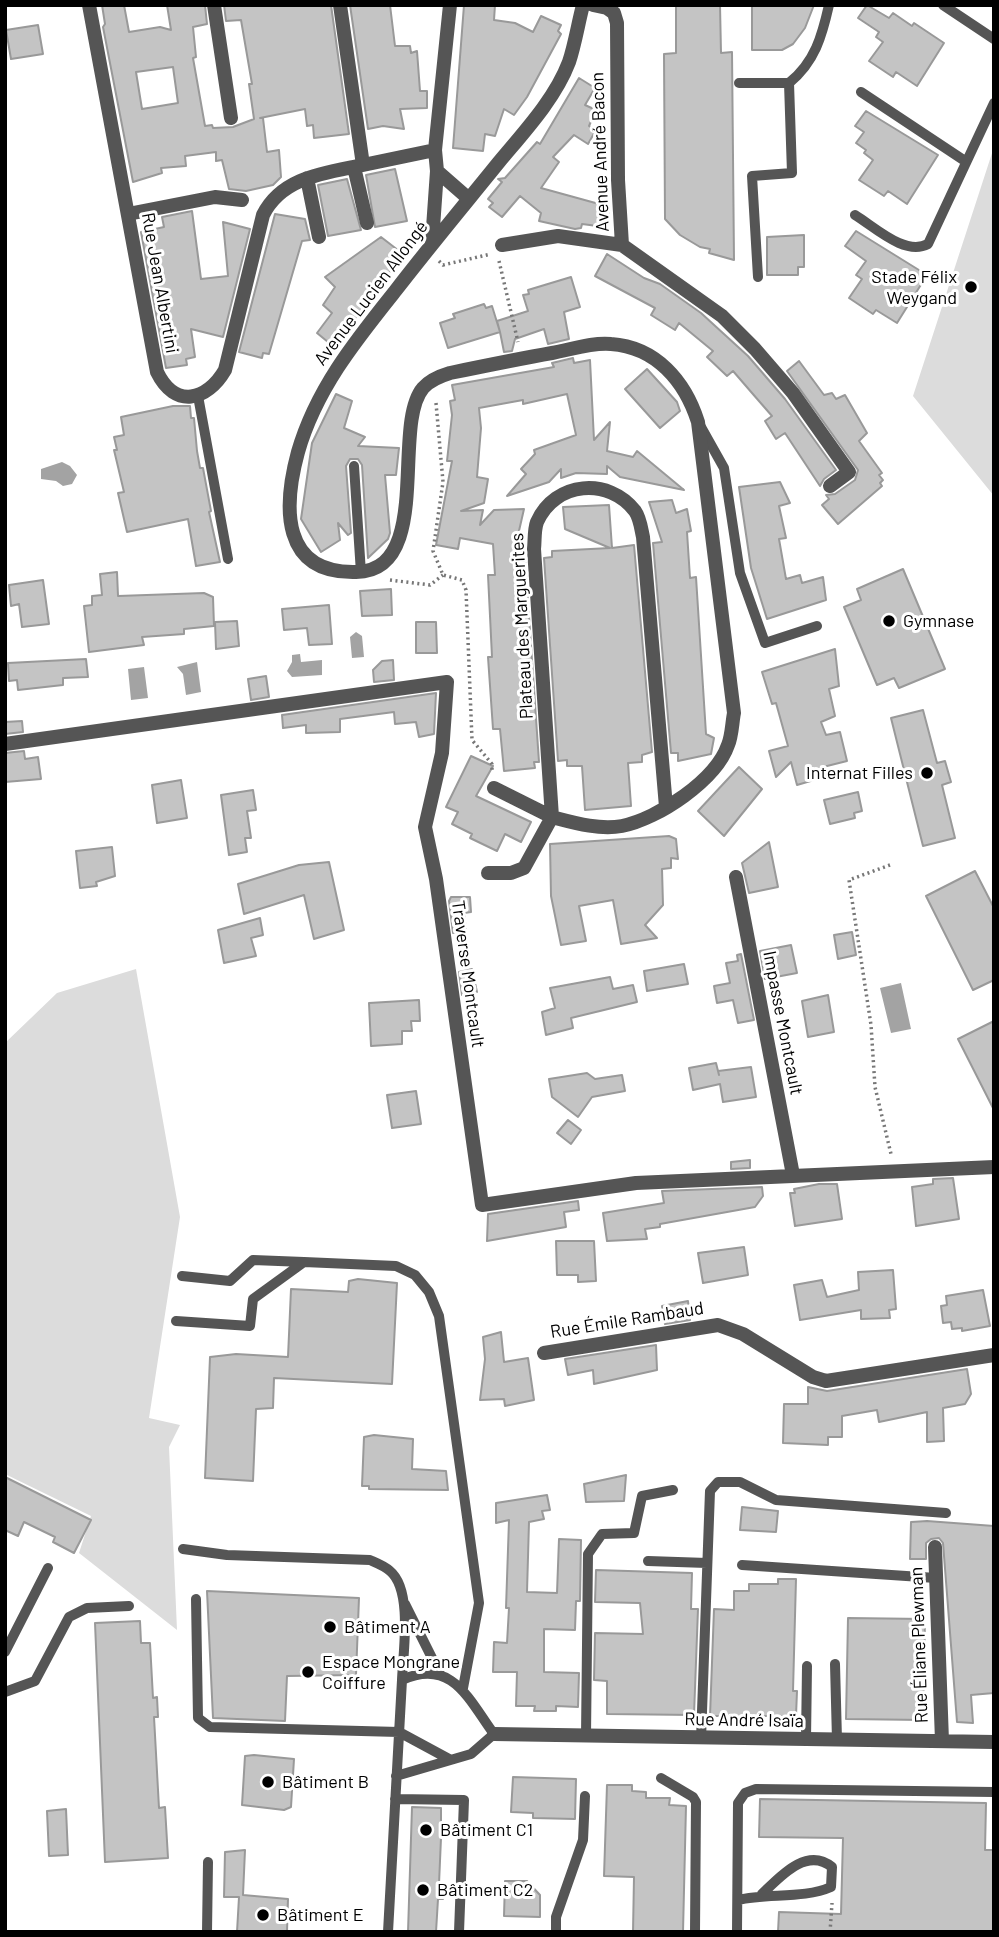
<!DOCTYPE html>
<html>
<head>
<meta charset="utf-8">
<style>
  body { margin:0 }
  #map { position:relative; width:999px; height:1937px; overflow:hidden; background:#fff; font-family:Barlow,sans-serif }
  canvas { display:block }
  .frame { position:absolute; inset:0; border:7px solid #000; pointer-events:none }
</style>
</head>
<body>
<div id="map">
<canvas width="999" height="1937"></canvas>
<div class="frame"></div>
</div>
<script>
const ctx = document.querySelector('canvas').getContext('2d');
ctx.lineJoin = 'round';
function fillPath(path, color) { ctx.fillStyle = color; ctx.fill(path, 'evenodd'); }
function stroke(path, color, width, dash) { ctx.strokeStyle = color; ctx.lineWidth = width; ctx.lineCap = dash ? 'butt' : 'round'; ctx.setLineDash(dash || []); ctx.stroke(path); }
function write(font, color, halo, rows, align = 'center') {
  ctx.font = font + ' Barlow,sans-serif'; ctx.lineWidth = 6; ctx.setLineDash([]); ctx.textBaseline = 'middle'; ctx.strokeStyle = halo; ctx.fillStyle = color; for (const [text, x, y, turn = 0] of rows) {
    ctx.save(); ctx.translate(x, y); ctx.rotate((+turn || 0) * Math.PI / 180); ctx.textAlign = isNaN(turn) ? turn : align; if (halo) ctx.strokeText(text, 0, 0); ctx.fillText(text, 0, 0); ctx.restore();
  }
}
const green = new Path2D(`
  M994 147V496L913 396Z
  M136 969 180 1217 149 1418 180 1425 169 1447 177 1630 79 1553 91 1516 5 1474V1043L57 993Z`);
const water = new Path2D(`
  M62 462 70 466 77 475 72 484 63 486 56 481 41 479V469Z
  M356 632 362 636 364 657 352 658 350 637Z
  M300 654 301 662 322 660V675L292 677 287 671 292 662V655Z
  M197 662 201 692 186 695 183 674 177 667Z
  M144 667 148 698 131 700 128 669Z
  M901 983 911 1029 891 1033 880 988Z`);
const building = new Path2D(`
  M102 5H124L129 32 160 27 171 30 167 5H205L207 24 193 27 196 57 193 58 205 126 212 125 213 128 233 127 254 119 249 84H252L241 20 226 21 224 5H331L349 134 314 138 313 125 307 126 305 109 260 118H263L267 152 279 150 281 177 273 185 246 191 229 189 222 160 216 161V152L185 156 186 166 161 168 162 173 133 182 103 27 105 24ZM173 67 178 103 142 109 136 72Z
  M350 5H390L395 46H410L411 53 417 51 420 91H427V108L400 109 404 129 383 126 368 129Z
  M464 5H495L494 20 515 23 533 32 541 16 561 25 558 31 561 34 527 97 514 115 504 109 495 136 485 134 483 151 453 148Z
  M676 5H720L721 53 732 52 734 260 709 253 710 249 700 247 680 235 665 219 664 54 676 53Z
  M752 5H814L805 28 793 44 782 50H752Z
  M867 5 889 18 893 13 912 26 914 23 944 43 917 86 896 72 893 77 869 61 883 42 876 37 879 32 858 18Z
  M38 25 43 54 11 59 6 30Z
  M579 78 595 88 585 105 596 110 589 126 596 130 588 144 574 135 553 157 559 162 541 188 610 207 605 227 582 224 581 228 575 229 539 221 541 213 520 196 502 217 489 207 493 203 488 199 502 182 498 179 505 178 537 142 540 144Z
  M866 111 938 155 907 204 888 191 884 196 859 180 873 160 864 153 866 150 856 143 864 132 855 126Z
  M395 169 407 221 375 227 366 175Z
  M347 179 361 230 328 236 318 185Z
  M192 211 201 279 228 276 223 222 250 229 223 337 191 329 195 357 186 359 187 365 166 368 141 232 164 227 162 217Z
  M275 214 305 219 310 240 302 241 269 354 263 353 262 358 239 352Z
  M856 231 927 275 897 323 876 310 873 314 849 298 862 279 856 275 866 261 845 246Z
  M804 235V267H798V275H767V237Z
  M381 237 403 254 334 347 317 333 332 313 323 305 335 287 325 277Z
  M607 254 644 278 660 284 701 313 748 356 785 399 836 470 824 479 820 486 785 433 776 439 765 421 772 416 752 393 733 371 727 376 707 357 713 351 679 323 675 330 651 315 655 308 595 276Z
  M571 277 580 307 564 312 569 339 548 344 544 329 515 339 512 351 504 352 500 332 448 348 440 323 455 318 453 314 484 304 486 308 492 306 500 332 497 321 528 311 523 295 529 294 528 290Z
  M573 358 574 363 590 360 594 440 610 422 607 451 633 457 637 451 684 490 620 477 607 466V474L576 473 561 478V469L549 482 507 496 526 474 521 469 535 454 534 450 576 435 567 394 523 404V400L479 408 481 428 477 477 488 479 484 503 461 511 483 510 480 525 494 510 524 509 516 544H519L520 558H525L539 762H534L535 768 504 771 500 729H493L488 657H492L488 575H495L493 544 460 538 458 549 436 545 452 461H447L452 415 450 401 455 400 452 385 554 367 552 363Z
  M799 361 824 395 832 393 836 399 845 395 867 433 859 441 882 473 879 475 883 480 880 483 882 486 838 524 822 505 829 499 826 495 835 494 855 480 858 470 787 371Z
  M647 369 677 402 680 411 660 428 625 389Z
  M336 394 352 401 344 428 365 437 358 446 399 448 396 475H385L390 533 388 539 368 558 362 465 358 459H350L346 466 351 533 348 535 338 523 340 540 321 552 301 519 312 443Z
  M173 406H190L191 418H194L197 451 200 468H203L211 511 209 512 220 562 196 566 188 519 127 532 118 493 124 492 114 450H117L114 437 124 435 121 417Z
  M780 482 790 503 779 506 786 538 779 539 786 579 800 575 802 583 823 577 826 600 767 619 751 568 739 487Z
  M672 500 676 513 687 509 691 531 687 532 690 578 696 577 706 734 714 738 711 754 678 761V753H671L653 543 662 542 649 502Z
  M609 505 612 548 634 545 652 752 642 755V762L628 763 631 806 585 810 582 766H567V760L558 761 544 558 552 557V551L610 548 565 529 563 507Z
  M903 569 945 669 899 688 894 678 877 685 844 607 861 600 857 589Z
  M117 572 118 596 204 593 213 597 214 626 184 629V634L142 637 144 645 89 652 84 606 92 605V596L102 595 100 574Z
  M43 580 49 624 22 627 19 604 11 606 9 585Z
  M391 589 392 615 362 616 360 591Z
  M329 605 332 644 309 645 307 628 284 630 282 609Z
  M237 621 239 646 216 649 215 622Z
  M416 622H436L437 653H416Z
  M835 649 839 686 829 689 835 716 821 722 826 735 840 732 847 761 811 770 814 780 797 785 791 762 776 777 769 751 788 746 776 703 772 704 762 672Z
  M86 659 88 677 63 678V685L18 690 17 680 9 681 8 663Z
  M393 660 394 680 374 682 373 670 382 661Z
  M266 676 269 697 251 700 248 679Z
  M436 693 434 734 419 737 416 722 395 724 394 712 340 719V732L306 733V725L283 728 282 715Z
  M923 710 937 763 945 761 951 782 942 785 955 838 923 846 891 718Z
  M22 721 23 732 5 734V722Z
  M24 751 25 759 38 757 41 779 5 782V753Z
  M471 756 493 766 476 796 531 822 521 842 505 834 497 851 470 838 472 834 452 824 458 812 446 807Z
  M739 767 762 789 724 836 698 811Z
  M181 780 187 818 157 823 152 785Z
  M253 790 256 810 247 811 251 838H245L247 852 229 855 221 795Z
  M858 792 862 811 854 813 855 818 830 824 824 800Z
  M669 836 676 839 678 859 671 858V868L662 869 663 905 645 925 657 938 621 944 613 900 579 906 586 941 561 945 551 896 550 844Z
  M769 842 778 887 749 893 742 863Z
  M112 847 115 876 96 882 97 886 80 888 76 851Z
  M329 862 344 930 314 939 304 895 244 914 238 884 299 865Z
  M975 871 994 908V980L973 990 926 896Z
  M451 897H470L471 912 464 913 466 929 453 933 449 901Z
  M260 918 263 935 251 938 256 956 224 963 218 930Z
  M852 932 856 955 838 959 834 935Z
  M791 945 797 973 765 979 760 951Z
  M741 954 754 1020 738 1023 733 1000 717 1003 714 986 730 983 726 963 738 961 737 955Z
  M684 964 688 984 647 991 644 971Z
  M472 969 477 992 462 995 459 972Z
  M610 977 613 989 633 985 637 1002 571 1018 573 1028 546 1035 542 1012 555 1008 550 988Z
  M828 995 834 1032 808 1037 802 1001Z
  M419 1000 420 1021H411L412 1031H402V1044L371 1046 369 1003Z
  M994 1021V1110L958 1039Z
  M716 1063 719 1075 718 1071 751 1067 756 1097 723 1102 720 1084 693 1090 689 1068Z
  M587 1073 595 1079 622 1075 625 1091 592 1097 578 1117 552 1097 549 1079Z
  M416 1091 421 1124 392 1128 387 1095Z
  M568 1120 581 1130 571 1144 557 1133Z
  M750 1160V1168L731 1169V1162Z
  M953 1178 959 1219 916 1226 912 1187 933 1184V1179Z
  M819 1184H837L842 1219 795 1226 790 1193H795L794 1189Z
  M762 1187 763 1196 755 1207 660 1224V1227L645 1229 647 1239 607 1241 603 1213 664 1203 662 1191Z
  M578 1201 579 1210 564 1212 566 1227 487 1241 488 1214Z
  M556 1241H594L596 1281 578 1282V1275H557Z
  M744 1247 748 1275 703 1283 698 1253Z
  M893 1270 896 1309 889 1310 890 1318 861 1319V1310L800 1320 794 1285 822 1280 827 1297 859 1290 858 1272Z
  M358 1279 397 1283 392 1384 274 1378 273 1408 256 1409 253 1481 205 1478 210 1357 236 1354 288 1357 291 1289 348 1292 349 1281Z
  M983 1290 990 1326 962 1331V1328L952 1329 951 1322 943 1323 941 1306 947 1305 946 1296Z
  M688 1301 690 1320 665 1324 662 1306Z
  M501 1332 504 1362 528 1358 534 1400 505 1406 504 1399 480 1400 485 1359 483 1337Z
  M656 1345 657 1370 594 1384 593 1370 568 1375 565 1359Z
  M967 1369 971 1394 965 1404 943 1408 944 1441 927 1442V1412L879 1422 877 1410 842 1416V1437H828V1445L783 1443 784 1404H808V1387L827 1391Z
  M374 1435 413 1439 412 1469 446 1471 448 1490 369 1489V1486H362L364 1437Z
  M626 1475 624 1501 586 1502 584 1484Z
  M5 1477 91 1520 74 1553 53 1542 55 1537 24 1522 18 1536 5 1530Z
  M547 1495 550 1510 542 1511 544 1519 529 1522 527 1592 557 1593 559 1539 581 1540 580 1601H576L575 1630 544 1629V1672L579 1673 578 1707 556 1706V1711H534L535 1706H516L517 1672H493L494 1642 507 1643 509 1608H506L509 1520 496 1523V1503Z
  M742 1507 778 1511 776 1532 740 1530Z
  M927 1521 994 1526V1693L971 1695 973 1723 957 1722 943 1543 939 1538 931 1539 926 1543V1559H910L911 1522Z
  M596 1570 692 1573 691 1609H698L694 1715 607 1714V1681L594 1680 595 1633 643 1634 640 1603 595 1602Z
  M778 1579H796L793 1691H797L796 1716H710L714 1609 734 1610V1591H749V1584H778Z
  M207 1591 359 1598 356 1675 287 1676 285 1721 213 1718Z
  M848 1618 925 1619 923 1720 846 1719Z
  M140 1621 141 1643H150L153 1698 157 1697 158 1717H154L159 1808 165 1807 168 1858 105 1862 95 1623Z
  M254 1755 294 1759 291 1807 284 1810 242 1805 245 1756Z
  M513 1777 576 1779 575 1819 533 1818V1813L511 1812Z
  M607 1785H632V1791L646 1792V1798H670L669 1805 686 1806 683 1932H633L634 1877 604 1876Z
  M760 1799 986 1803 985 1850H994V1932H778L779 1912 841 1914 843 1838 759 1837Z
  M412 1807 441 1808V1823H447L446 1838H441L439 1884H444L443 1899H438L436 1932H408Z
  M66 1809 68 1855 49 1856 47 1811Z
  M245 1850 243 1895 288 1899 287 1932H237L239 1897H224L225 1852Z
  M505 1881H527L540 1895V1917L504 1916Z`);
const path = new Path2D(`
  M439 261 443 265 491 254
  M499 261 518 342
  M436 403 443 482 433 551 443 575 462 580 466 590 472 740 492 764V772
  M390 580 430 585 443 575
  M890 865 849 880 871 1025 875 1087 891 1154
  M830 1932 832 1903`);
const lane = new Path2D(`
  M943 5 994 39
  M739 83H789
  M861 92 965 161
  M855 215C876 228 905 256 928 244L994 103
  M758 277 752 176 792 173 789 83C815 62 822 36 829 5
  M198 396 228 559
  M701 427 724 468 740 573 765 643 817 626
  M354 466 361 573
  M182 1276 230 1281 253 1260 304 1262
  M176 1321 250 1326 253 1299 304 1262 396 1266 415 1275 429 1292 439 1316 479 1603 463 1688
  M183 1549 227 1555 370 1560C377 1563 385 1566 390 1571 413 1590 403 1653 402 1680
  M648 1561 707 1563
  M742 1565 936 1578
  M196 1599 198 1718 210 1727 399 1732 449 1759
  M405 1604 440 1674
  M5 1652 48 1568
  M835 1664 837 1740
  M5 1692 35 1681 69 1617 87 1608 129 1606
  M586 1736 588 1554 602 1534 634 1533 642 1496 673 1490
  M701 1739 710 1491 718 1482H740L776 1500 946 1513
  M806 1740 807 1666
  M661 1778 693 1797 696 1802 695 1932
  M395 1799 464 1800 459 1932
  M738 1900C767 1893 804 1899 831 1887L832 1867C806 1846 779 1878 762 1894
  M207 1932 208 1862
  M388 1932C393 1848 397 1764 402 1680 452 1657 469 1700 494 1734L471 1754 396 1776
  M556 1932V1917L583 1840 585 1796
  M737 1932 738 1803 745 1793 756 1789 994 1792`);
const street = new Path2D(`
  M89 5 157 372C175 409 207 401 225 370L263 215C282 177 325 173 363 165L340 5
  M214 5 231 118
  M450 5 435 150 437 171 469 199
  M583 5C578 24 575 44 569 62 555 99 524 132 499 162 465 204 430 246 396 290 356 340 316 389 298 452 283 507 281 574 356 572 434 571 391 426 423 388 430 380 440 376 450 373 484 366 518 359 552 353 570 350 592 342 611 344 656 347 685 381 698 422L734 713C732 723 732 736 728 745 716 780 658 819 622 826 599 830 575 823 552 817L534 549C535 540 534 530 537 522 555 481 609 477 635 511 640 518 641 528 643 537L666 807
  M593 5 607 8
  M607 8 614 13 617 23 618 180 622 245 722 316 755 349 793 393 849 472 830 486
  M363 165 435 150
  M354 167 367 223
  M307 178 319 237
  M128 214 215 197 242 200
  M432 242 437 171
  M502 245 558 236 622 245
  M5 744 447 682 442 753 425 827 436 879 482 1205 636 1183 994 1167
  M488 873H511L524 868 552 817 494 788
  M736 877 793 1175
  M544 1353 718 1325 743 1334 813 1377 826 1381 994 1355
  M935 1547 942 1741
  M494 1734 994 1742`);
const markers = [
  [971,287,7,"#000"],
  [889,621,7,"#000"],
  [927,773,7,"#000"],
  [330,1627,7,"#000"],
  [308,1672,7,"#000"],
  [268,1782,7,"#000"],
  [426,1830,7,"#000"],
  [423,1890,7,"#000"],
  [263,1915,7,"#000"]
];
const streetNames = [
  ["Avenue André Bacon",600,152,-92],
  ["Rue Jean Albertini",160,283,80],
  ["Avenue Lucien Allongé",371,293,-53],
  ["Plateau des Marguerites",522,626,-93],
  ["Traverse Montcault",468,974,82],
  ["Impasse Montcault",783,1023,79],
  ["Rue Émile Rambaud",627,1320,-9],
  ["Rue Éliane Plewman",919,1645,-92],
  ["Rue André Isaïa",744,1720,1]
];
const poiNames = [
  ["Stade Félix",957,277,"right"],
  ["Weygand",957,298,"right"],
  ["Gymnase",903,621],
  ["Internat Filles",913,773,"right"],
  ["Bâtiment A",344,1627],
  ["Espace Mongrane",322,1662],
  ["Coiffure",322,1683],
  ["Bâtiment B",282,1782],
  ["Bâtiment C1",440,1830],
  ["Bâtiment C2",437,1890],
  ["Bâtiment E",277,1915]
];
fillPath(green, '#dcdcdc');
fillPath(water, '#a3a3a3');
fillPath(building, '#c4c4c4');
stroke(building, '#999', 2);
stroke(path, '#777', 3.5, [2, 3.5]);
stroke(lane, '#555', 10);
stroke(street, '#555', 14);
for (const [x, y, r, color] of markers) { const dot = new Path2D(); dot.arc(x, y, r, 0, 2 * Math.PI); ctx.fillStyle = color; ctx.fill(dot); stroke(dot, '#fff', 2.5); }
write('18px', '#000', '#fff', streetNames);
write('18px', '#000', '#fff', poiNames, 'left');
</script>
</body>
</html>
